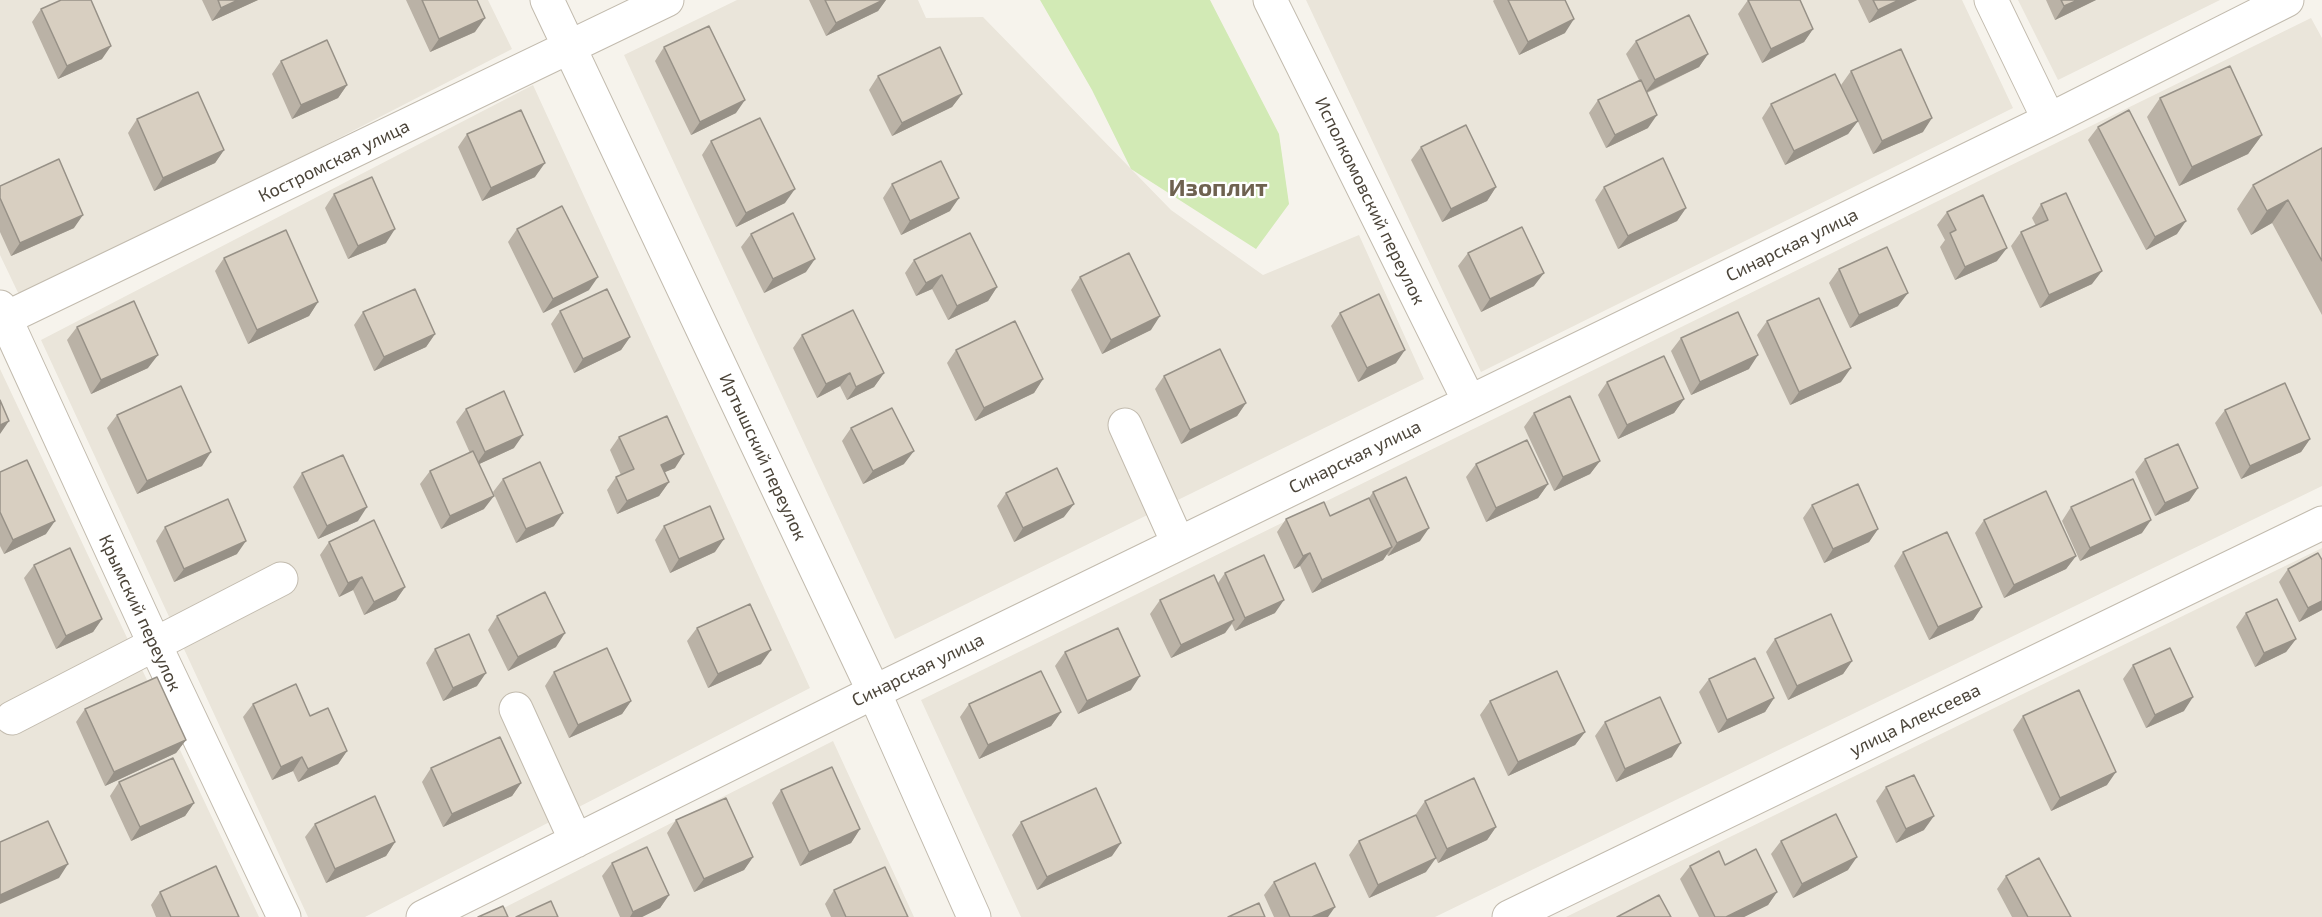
<!DOCTYPE html>
<html>
<head>
<meta charset="utf-8">
<style>
  body { margin:0 }
  canvas { display:block; background:#f6f3ec }
</style>
</head>
<body>
<canvas width="2322" height="917"></canvas>
<script>
const ctx = document.querySelector('canvas').getContext('2d');
ctx.lineJoin = 'round';
function fillPath(path, color) { ctx.fillStyle = color; ctx.fill(path, 'evenodd'); }
function stroke(path, color, width, dash) { ctx.strokeStyle = color; ctx.lineWidth = width; ctx.lineCap = dash ? 'butt' : 'round'; ctx.setLineDash(dash || []); ctx.stroke(path); }
function write(font, color, halo, rows, align = 'center') {
  ctx.font = font + ' "Exo 2",sans-serif'; ctx.lineWidth = 4.5; ctx.setLineDash([]); ctx.textBaseline = 'middle'; ctx.strokeStyle = halo; ctx.fillStyle = color; for (const [text, x, y, turn = 0] of rows) {
    ctx.save(); ctx.translate(x, y); ctx.rotate((+turn || 0) * Math.PI / 180); ctx.textAlign = isNaN(turn) ? turn : align; if (halo) ctx.strokeText(text, 0, 0); ctx.fillText(text, 0, 0); ctx.restore();
  }
}
const residential = new Path2D(`
  M0 0H488L512 49 22 301 0 255Z
  M737 0H918L926 18 983 17 1171 210 1263 275 1359 235 1424 379 895 639 624 55Z
  M1306 0H1962L2013 108 1481 372Z
  M2018 0H2220L2058 80Z
  M2311 18 2322 38V486L1435 917H1021L921 700Z
  M533 85 810 688 365 917H308L41 340Z
  M0 369 259 917H0Z
  M2322 548V917H1566Z
  M833 741 914 917H486Z`);
const green = new Path2D(`
  M1040 0H1210L1279 134 1289 204 1256 249 1131 169 1092 90Z`);
const minor = new Path2D(`
  M547 0 874 692 974 917
  M1270 0 1469 401
  M1991 0 2049 120
  M0 307 155 645 284 917
  M0 321 667 0
  M1125 425 1178 543
  M516 709 576 841
  M12 718 281 579
  M423 917 874 692 2049 120 2287 0
  M1509 917 2322 523`);
const wall = new Path2D(`
  M202 0H258L212 21Z
  M406 0H477L475 32 430 52Z
  M809 0H886L878 11 826 36Z
  M1494 0H1565V33L1519 55 1493 1Z
  M1748 0 1813 29 1804 42 1762 63 1738 14Z
  M1858 0H1917L1869 23Z
  M2046 0H2096L2055 20Z
  M41 9 102 59 58 79 32 22Z
  M1636 41 1708 54 1699 67 1647 93 1648 128 1606 148 1589 113 1598 100 1639 80 1626 54Z
  M664 47 736 113 691 135 655 61Z
  M281 61 347 85 338 98 292 119 272 74Z
  M1851 71 1923 132 1873 154 1841 85Z
  M878 76 962 94 952 107 892 136 869 90Z
  M2160 98 2262 135 2248 154 2179 186 2147 117Z
  M1771 104 1858 121 1848 134 1785 165 1762 118Z
  M137 119 224 150 215 163 154 191 128 133Z
  M2098 127 2177 234 2146 250 2088 140Z
  M467 134 535 177 482 201 458 147Z
  M711 141 785 203 736 227 702 155Z
  M1421 147 1496 187 1487 201 1442 222 1411 160Z
  M2322 148V315L2272 223 2251 235 2237 209 2253 185Z
  M892 184 950 211 901 235 883 198Z
  M0 186 74 228 11 256 0 232Z
  M1604 187 1686 208 1677 221 1618 249 1595 200Z
  M334 194 386 243 348 259 325 208Z
  M2041 204 2092 284 2040 308 2011 246 2021 232 2036 226 2032 218Z
  M1947 212 1997 261 1955 280 1940 247 1945 240 1937 225Z
  M517 229 589 290 543 313 508 242Z
  M751 234 806 272 764 293 741 247Z
  M1468 253 1534 286 1481 312 1458 266Z
  M224 258 318 302 309 316 248 344 215 271Z
  M914 260 997 287 988 301 948 320 932 289 916 296 905 273Z
  M1839 269 1898 306 1850 328 1829 283Z
  M1080 277 1151 330 1102 354 1071 290Z
  M560 311 630 337 621 350 574 373 551 324Z
  M363 312 435 334 426 347 374 371 354 325Z
  M1340 313 1396 363 1358 382 1331 326Z
  M1767 321 1841 382 1790 405 1757 335Z
  M77 327 148 368 91 394 67 340Z
  M802 335 884 373 874 387 847 400 840 386 817 398 793 348Z
  M1681 338 1749 369 1691 395 1671 351Z
  M956 350 1043 379 1034 393 975 421 947 363Z
  M1164 376 1246 403 1237 416 1181 444 1155 389Z
  M1607 382 1684 399 1674 413 1618 439 1598 395Z
  M466 409 514 448 479 464 484 509 441 529 420 484 430 471 470 453 456 422Z
  M2225 410 2310 439 2301 452 2241 479 2215 423Z
  M1534 413 1600 461 1590 474 1554 491 1524 427Z
  M117 415 202 466 137 494 107 428Z
  M851 428 904 464 863 484 842 441Z
  M619 437 675 468 664 472 669 482 659 496 617 514 607 490 616 477 621 475 610 450Z
  M2145 459 2198 488 2189 501 2155 516 2135 472Z
  M1476 464 1548 484 1538 498 1486 522 1466 477Z
  M0 472 46 534 4 554 0 546Z
  M302 473 358 521 318 539 293 487Z
  M503 479 554 526 516 543 493 492Z
  M1373 492 1420 541 1388 556 1387 554 1383 560 1312 593 1300 566 1294 569 1277 532 1286 519 1330 516 1369 498Z
  M1006 493 1064 517 1014 542 997 506Z
  M1812 505 1878 529 1869 542 1824 563 1803 518Z
  M2071 507 2142 533 2080 561 2062 521Z
  M1984 520 2076 556 2066 569 2004 598 1975 533Z
  M664 526 715 552 670 573 655 540Z
  M165 527 237 554 174 582 156 541Z
  M329 542 405 587 396 600 364 615 353 590 339 597 320 555Z
  M1903 552 1982 607 1973 620 1929 640 1894 566Z
  M2322 560V610L2299 622 2279 582 2288 569Z
  M34 565 102 619 93 632 56 649 24 578Z
  M1225 573 1275 613 1235 631 1232 624 1225 633 1171 658 1150 614 1160 600 1218 583Z
  M2246 613 2296 639 2286 652 2255 667 2236 627Z
  M497 616 556 647 508 671 488 630Z
  M697 628 761 664 708 688 687 641Z
  M1775 639 1852 661 1843 674 1788 700 1766 652Z
  M435 649 477 686 443 701 426 663Z
  M1065 652 1131 690 1078 714 1055 666Z
  M2133 665 2184 711 2146 728 2123 679Z
  M554 672 631 701 622 714 569 738 545 686Z
  M1709 679 1774 698 1765 712 1718 733 1699 692Z
  M1490 701 1585 732 1575 745 1508 776 1480 715Z
  M253 704 310 716 347 751 338 764 298 782 293 771 272 780 243 717Z
  M969 704 1061 712 1051 726 979 759 960 717Z
  M85 709 186 740 176 753 105 786 76 722Z
  M2023 716 2107 785 2051 811 2013 730Z
  M1605 722 1672 757 1616 782 1595 736Z
  M431 768 521 783 512 796 443 827 422 782Z
  M119 782 194 803 185 816 131 841 110 796Z
  M1886 787 1924 830 1896 843 1876 801Z
  M781 790 860 829 851 843 800 866 772 803Z
  M1425 801 1496 827 1487 840 1438 863 1416 814Z
  M676 820 753 857 744 870 694 892 667 833Z
  M1021 822 1112 856 1037 890 1012 835Z
  M315 824 395 842 386 856 326 883 305 837Z
  M1359 841 1426 872 1369 898 1349 855Z
  M1781 841 1848 870 1793 898 1771 854Z
  M612 863 669 895 660 908 642 917H620L602 876Z
  M1725 865 1777 892 1768 905 1744 917H1699L1680 879 1690 866Z
  M2006 876 2071 917H2012L1997 889Z
  M1274 882 1328 917H1274L1264 895Z
  M834 890 908 917H831L825 904Z
  M160 892 239 917H156L151 905Z`);
const shadedWall = new Path2D(`
  M238 0H258L212 21 221 8Z
  M883 0H886L878 11 826 36 836 23Z
  M1899 0H1917L1869 23 1878 10Z
  M2078 0H2096L2055 20 2064 6Z
  M485 18 475 32 430 52 439 39Z
  M1574 19 1565 33 1519 55 1528 42Z
  M1813 29 1804 42 1762 63 1771 49Z
  M111 46 102 59 58 79 67 66Z
  M1708 54 1699 67 1645 93 1655 80Z
  M347 85 338 98 292 119 301 105Z
  M962 94 952 107 892 136 902 123Z
  M745 100 736 113 691 135 700 122Z
  M1657 115 1648 128 1606 148 1615 135Z
  M1932 118 1923 132 1873 154 1882 141Z
  M1858 121 1848 134 1785 165 1794 151Z
  M2262 135 2248 154 2179 186 2192 167Z
  M224 150 215 163 154 191 163 178Z
  M545 163 535 177 482 201 491 188Z
  M1496 187 1487 201 1442 222 1451 209Z
  M795 189 785 203 736 227 746 213Z
  M959 198 950 211 901 235 910 221Z
  M2288 200 2272 223 2251 235 2267 211Z
  M1686 208 1677 221 1618 249 1628 236Z
  M83 215 74 228 11 256 20 243Z
  M2186 221 2177 234 2146 250 2155 237Z
  M395 229 386 243 348 259 358 246Z
  M2007 248 1997 261 1955 280 1965 267Z
  M815 259 806 272 764 293 773 279Z
  M2102 271 2092 284 2040 308 2049 295Z
  M1544 273 1534 286 1481 312 1490 299Z
  M942 275 932 289 916 296 926 283Z
  M598 277 589 290 543 313 553 299Z
  M997 287 988 301 948 320 957 306Z
  M1908 293 1898 306 1850 328 1859 315Z
  M318 302 309 316 248 344 257 330Z
  M1160 316 1151 330 1102 354 1111 340Z
  M435 334 426 347 374 371 384 357Z
  M630 337 621 350 574 373 583 359Z
  M1405 350 1396 363 1358 382 1367 368Z
  M158 355 148 368 91 394 101 380Z
  M1758 355 1749 369 1691 395 1700 382Z
  M1851 368 1841 382 1790 405 1799 392Z
  M850 373 840 386 817 398 826 384Z
  M884 373 874 387 847 400 856 387Z
  M1043 379 1034 393 975 421 984 408Z
  M1684 399 1674 413 1618 439 1627 425Z
  M1246 403 1237 416 1181 444 1190 430Z
  M9 421 0 434V425Z
  M523 435 514 448 475 466 485 452Z
  M2310 439 2301 452 2241 479 2250 466Z
  M914 451 904 464 863 484 873 471Z
  M211 452 202 466 137 494 147 481Z
  M684 454 675 468 651 478 661 465Z
  M1600 461 1590 474 1554 491 1563 477Z
  M669 482 659 496 617 514 627 501Z
  M1548 484 1538 498 1486 522 1496 508Z
  M2198 488 2189 501 2155 516 2165 503Z
  M494 496 484 509 441 529 450 516Z
  M1074 504 1064 517 1014 542 1023 528Z
  M367 507 358 521 318 539 327 526Z
  M563 513 554 526 516 543 526 529Z
  M2151 520 2142 533 2080 561 2090 548Z
  M55 521 46 534 4 554 13 540Z
  M1429 528 1420 541 1388 556 1397 543Z
  M1878 529 1869 542 1824 563 1833 549Z
  M724 539 715 552 670 573 679 559Z
  M246 541 237 554 174 582 184 569Z
  M1392 547 1383 560 1312 593 1322 580Z
  M1310 553 1300 566 1294 569 1303 556Z
  M2076 556 2066 569 2004 598 2014 585Z
  M362 577 353 590 339 597 348 583Z
  M405 587 396 600 364 615 374 602Z
  M1284 600 1275 613 1235 631 1245 618Z
  M2322 601V610L2299 622 2308 608Z
  M1982 607 1973 620 1929 640 1938 627Z
  M102 619 93 632 56 649 66 636Z
  M1234 620 1225 633 1171 658 1181 645Z
  M565 633 556 647 508 671 518 657Z
  M2296 639 2286 652 2255 667 2264 653Z
  M771 650 761 664 708 688 718 674Z
  M1852 661 1843 674 1788 700 1797 686Z
  M486 673 477 686 443 701 453 688Z
  M1140 676 1131 690 1078 714 1087 701Z
  M2193 697 2184 711 2146 728 2155 715Z
  M1774 698 1765 712 1718 733 1727 720Z
  M631 701 622 714 569 738 578 725Z
  M1061 712 1051 726 979 759 988 745Z
  M1585 732 1575 745 1508 776 1518 762Z
  M186 740 176 753 105 786 114 772Z
  M1681 743 1672 757 1616 782 1625 769Z
  M347 751 338 764 298 782 308 769Z
  M302 757 293 771 272 780 281 767Z
  M2116 772 2107 785 2051 811 2060 798Z
  M521 783 512 796 443 827 452 814Z
  M194 803 185 816 131 841 140 827Z
  M1934 816 1924 830 1896 843 1906 829Z
  M1496 827 1487 840 1438 863 1447 849Z
  M860 829 851 843 800 866 809 852Z
  M395 842 386 856 326 883 335 869Z
  M1121 843 1112 856 1037 890 1047 877Z
  M753 857 744 870 694 892 704 879Z
  M1857 857 1848 870 1793 898 1802 884Z
  M1436 858 1426 872 1369 898 1378 885Z
  M68 864 59 878 0 904V895Z
  M1777 892 1768 905 1744 917H1726Z
  M669 895 660 908 642 917H630L633 912Z
  M1335 907 1328 917H1312Z`);
const building = new Path2D(`
  M61 0H91L111 46 67 66 41 9Z
  M218 0H238L221 8Z
  M422 0H477L485 18 439 39Z
  M825 0H883L836 23Z
  M1508 0H1565L1574 19 1528 42Z
  M1748 0H1800L1813 29 1771 49Z
  M1873 0H1899L1878 10Z
  M2061 0H2078L2064 6Z
  M1689 15 1708 54 1655 80 1636 41Z
  M709 26 745 100 700 122 664 47Z
  M327 40 347 85 301 105 281 61Z
  M940 47 962 94 902 123 878 76Z
  M1901 49 1932 118 1882 141 1851 71Z
  M2230 66 2262 135 2192 167 2160 98Z
  M1835 74 1858 121 1794 151 1771 104Z
  M1641 80 1657 115 1615 135 1598 100Z
  M198 92 224 150 163 178 137 119Z
  M521 110 545 163 491 188 467 134Z
  M2129 110 2186 221 2155 237 2098 127Z
  M760 118 795 189 746 213 711 141Z
  M1466 125 1496 187 1451 209 1421 147Z
  M2322 148V261L2288 200 2267 211 2253 185Z
  M1663 158 1686 208 1628 236 1604 187Z
  M59 159 83 215 20 243 0 198V186Z
  M941 161 959 198 910 221 892 184Z
  M372 177 395 229 358 246 334 194Z
  M2066 193 2102 271 2049 295 2021 232 2048 220 2041 204Z
  M1983 195 2007 248 1965 267 1950 233 1956 230 1947 212Z
  M562 206 598 277 553 299 517 229Z
  M793 213 815 259 773 279 751 234Z
  M1522 227 1544 273 1490 299 1468 253Z
  M286 230 318 302 257 330 224 258Z
  M970 233 997 287 957 306 942 275 926 283 914 260Z
  M1887 247 1908 293 1859 315 1839 269Z
  M1129 253 1160 316 1111 340 1080 277Z
  M415 289 435 334 384 357 363 312Z
  M607 289 630 337 583 359 560 311Z
  M1379 294 1405 350 1367 368 1340 313Z
  M1819 298 1851 368 1799 392 1767 321Z
  M134 301 158 355 101 380 77 327Z
  M853 310 884 373 856 387 850 373 826 384 802 335Z
  M1738 312 1758 355 1700 382 1681 338Z
  M1015 321 1043 379 984 408 956 350Z
  M1220 349 1246 403 1190 430 1164 376Z
  M1664 356 1684 399 1627 425 1607 382Z
  M2285 383 2310 439 2250 466 2225 410Z
  M181 386 211 452 147 481 117 415Z
  M504 391 523 435 485 452 466 409Z
  M1570 396 1600 461 1563 477 1534 413Z
  M0 400 9 421 0 425Z
  M892 408 914 451 873 471 851 428Z
  M667 416 684 454 661 465 669 482 627 501 616 477 634 469 619 437Z
  M1527 440 1548 484 1496 508 1476 464Z
  M2178 444 2198 488 2165 503 2145 459Z
  M473 451 494 496 450 516 430 471Z
  M343 455 367 507 327 526 302 473Z
  M27 460 55 521 13 540 0 512V472Z
  M540 462 563 513 526 529 503 479Z
  M1057 468 1074 504 1023 528 1006 493Z
  M1406 477 1429 528 1397 543 1373 492Z
  M2133 479 2151 520 2090 548 2071 507Z
  M1858 484 1878 529 1833 549 1812 505Z
  M2046 491 2076 556 2014 585 1984 520Z
  M1369 498 1392 547 1322 580 1310 553 1303 556 1286 519 1324 502 1330 516Z
  M228 499 246 541 184 569 165 527Z
  M710 506 724 539 679 559 664 526Z
  M374 520 405 587 374 602 362 577 348 583 329 542Z
  M1947 532 1982 607 1938 627 1903 552Z
  M70 548 102 619 66 636 34 565Z
  M2318 553 2322 560V601L2308 608 2288 569Z
  M1264 555 1284 600 1245 618 1225 573Z
  M1214 575 1234 620 1181 645 1160 600Z
  M545 592 565 633 518 657 497 616Z
  M2277 599 2296 639 2264 653 2246 613Z
  M750 604 771 650 718 674 697 628Z
  M1831 614 1852 661 1797 686 1775 639Z
  M1118 628 1140 676 1087 701 1065 652Z
  M469 634 486 673 453 688 435 649Z
  M607 648 631 701 578 725 554 672Z
  M2170 648 2193 697 2155 715 2133 665Z
  M1755 658 1774 698 1727 720 1709 679Z
  M1041 671 1061 712 988 745 969 704Z
  M1557 671 1585 732 1518 762 1490 701Z
  M157 677 186 740 114 772 85 709Z
  M296 684 310 716 328 708 347 751 308 769 302 757 281 767 253 704Z
  M2079 690 2116 772 2060 798 2023 716Z
  M1660 697 1681 743 1625 769 1605 722Z
  M500 737 521 783 452 814 431 768Z
  M173 758 194 803 140 827 119 782Z
  M832 767 860 829 809 852 781 790Z
  M1914 775 1934 816 1906 829 1886 787Z
  M1474 778 1496 827 1447 849 1425 801Z
  M1096 788 1121 843 1047 877 1021 822Z
  M375 796 395 842 335 869 315 824Z
  M726 798 753 857 704 879 676 820Z
  M1836 814 1857 857 1802 884 1781 841Z
  M1416 815 1436 858 1378 885 1359 841Z
  M48 821 68 864 0 895V842Z
  M647 847 669 895 633 912 612 863Z
  M1756 849 1777 892 1726 917H1715L1690 866 1719 851 1725 865Z
  M2039 858 2071 917H2028L2006 876Z
  M1315 863 1335 907 1312 917H1290L1274 882Z
  M216 866 239 917H171L160 892Z
  M885 867 908 917H846L834 890Z
  M1659 895 1671 917H1617Z
  M551 901 558 917H516Z
  M1259 903 1265 917H1228Z
  M503 906 508 917H478Z`);
const streetNames = [
  ["Костромская улица",334,161,-26],
  ["Исполкомовский переулок",1370,201,64],
  ["Синарская улица",1792,245,-26],
  ["Иртышский переулок",763,457,65],
  ["Синарская улица",1355,457,-26],
  ["Крымский переулок",140,613,65],
  ["Синарская улица",918,670,-26],
  ["улица Алексеева",1915,720,-26]
];
const districtNames = [
  ["Изоплит",1218,188]
];
fillPath(residential, '#eae5da');
fillPath(green, '#d2eab5');
stroke(minor, '#c2bbae', 35);
stroke(minor, '#fff', 33);
fillPath(wall, '#bab2a6');
fillPath(shadedWall, '#979187');
fillPath(building, '#d8cfc1');
stroke(building, '#979187', 1.5);
write('18px', '#4b4439', '#fff', streetNames);
write('bold 24px', '#6e6250', '#fff', districtNames);
</script>
</body>
</html>
